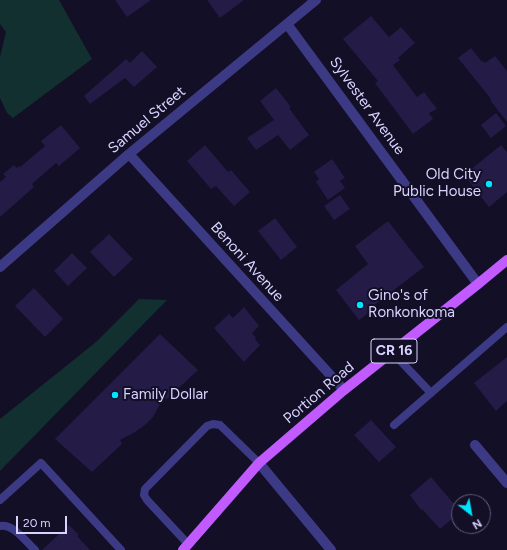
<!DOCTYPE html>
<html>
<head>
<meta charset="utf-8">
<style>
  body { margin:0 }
  #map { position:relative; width:507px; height:550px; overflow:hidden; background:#130f26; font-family:Figtree,sans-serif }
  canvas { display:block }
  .north { position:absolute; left:451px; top:494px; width:40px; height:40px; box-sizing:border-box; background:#130f26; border:1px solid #625e7d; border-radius:50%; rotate:149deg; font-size:11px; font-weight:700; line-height:16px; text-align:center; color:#d9d4ff }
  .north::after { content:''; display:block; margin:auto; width:14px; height:18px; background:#00e5ff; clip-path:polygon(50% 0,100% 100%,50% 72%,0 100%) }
  .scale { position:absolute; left:16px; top:516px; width:51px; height:18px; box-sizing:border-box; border:2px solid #d9d4ff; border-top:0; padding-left:5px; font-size:12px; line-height:14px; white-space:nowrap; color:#d9d4ff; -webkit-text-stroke:3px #130f26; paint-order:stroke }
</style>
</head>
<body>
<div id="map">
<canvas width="507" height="550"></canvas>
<div class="north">N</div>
<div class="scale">20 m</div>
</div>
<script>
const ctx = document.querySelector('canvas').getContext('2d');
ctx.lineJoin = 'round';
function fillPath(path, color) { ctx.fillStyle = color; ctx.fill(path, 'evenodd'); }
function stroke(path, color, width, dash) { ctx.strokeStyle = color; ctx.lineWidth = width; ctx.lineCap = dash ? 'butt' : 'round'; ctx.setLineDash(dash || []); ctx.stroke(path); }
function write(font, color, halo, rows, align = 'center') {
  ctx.font = font + ' Figtree,sans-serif'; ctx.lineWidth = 4; ctx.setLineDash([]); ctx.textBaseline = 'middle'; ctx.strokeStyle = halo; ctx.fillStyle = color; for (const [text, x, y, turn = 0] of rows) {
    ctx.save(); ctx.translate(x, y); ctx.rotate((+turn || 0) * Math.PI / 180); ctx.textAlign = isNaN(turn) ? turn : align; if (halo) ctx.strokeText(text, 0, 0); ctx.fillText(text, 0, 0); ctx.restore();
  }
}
const green = new Path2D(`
  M0 0H59L92 59 13 118 7 113 0 98V57L6 32 0 24Z
  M139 299 167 300 0 471V419L96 342Z`);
const building = new Path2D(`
  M115 0H151L127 17Z
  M207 0H244L220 18Z
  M371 16 389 37 401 27 415 43 398 58 400 60 393 65 417 97 424 92 437 109 429 113 433 119 413 134 375 83 378 81 343 39Z
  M471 48 482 62 483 61 485 63 495 56 507 71V122L490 100 491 99 458 58Z
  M142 51 157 67 134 87 125 78 90 104 84 96 126 59 130 63Z
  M276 88 291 107 289 108 309 135 290 150 278 135 256 150 247 138 274 120 260 101Z
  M496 113 506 126 491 138 481 125Z
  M61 125 80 148 59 166 56 163 32 184 34 187 0 217V182L6 177 3 174 14 165 17 168 19 166 20 167 45 146 41 141Z
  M205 145 228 172 231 170 250 192 234 206 216 186 211 189 187 161Z
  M501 145 507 152V192L489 207 464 175Z
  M332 159 345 178 340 181 345 188 328 200 316 182 319 179 314 172Z
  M340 195 350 209 334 220 324 206Z
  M275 218 297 247 281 260 258 231Z
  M388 221 424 267 373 306 375 308 359 320 336 290 368 264 355 246Z
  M109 234 133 259 114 277 90 252Z
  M72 253 87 268 68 286 54 271Z
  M34 288 63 319 45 337 15 306Z
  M244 307 259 326 252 333 256 338 255 339 260 345 244 362 214 328 229 314 233 318Z
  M160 334 198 370 167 399H163L153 417 145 425 135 432 120 440 122 444 92 472 55 439Z
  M507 357V401L496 411 474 383Z
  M371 420 396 447 379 462 354 435Z
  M431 477 459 510V513L440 529 422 509 421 510 410 495Z
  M69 525 79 535 77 536 90 550H42Z`);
const service = new Path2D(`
  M392 352 431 393
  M394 425 507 327
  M0 500 41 463 121 550
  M0 526C14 524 25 541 35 550
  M188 544 147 500 144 495 145 489 207 426 213 424 220 425 259 463`);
const minor = new Path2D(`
  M287 24 478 284
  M129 154 344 390
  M0 267 129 154 316 0
  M475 445 507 483
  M259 463 331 550`);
const primary = new Path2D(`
  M183 550 259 463 344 390 478 284 507 260`);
const markers = [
  [489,184,4,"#00e5ff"],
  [360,305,4,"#00e5ff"],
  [115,395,4,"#00e5ff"]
];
const shields = [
  [394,351,46]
];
const shieldNames = [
  ["CR 16",394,351]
];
const streetNames = [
  ["Sylvester Avenue",367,106,54],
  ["Samuel Street",147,120,-40],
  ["Benoni Avenue",247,262,48],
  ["Portion Road",319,393,-40]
];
const poiNames = [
  ["Old City",481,175,"right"],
  ["Public House",481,192,"right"],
  ["Gino's of",368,296],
  ["Ronkonkoma",368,313],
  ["Family Dollar",123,395]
];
fillPath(green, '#12302f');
fillPath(building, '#241b47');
stroke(service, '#3d3a85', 8);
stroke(minor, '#3d3a85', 10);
stroke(primary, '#c25bff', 10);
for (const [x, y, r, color] of markers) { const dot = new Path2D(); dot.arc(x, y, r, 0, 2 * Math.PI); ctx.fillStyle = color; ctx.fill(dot); stroke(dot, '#130f26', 1.5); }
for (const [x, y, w] of shields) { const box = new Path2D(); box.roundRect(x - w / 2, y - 12, w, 24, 3); ctx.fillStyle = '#130f26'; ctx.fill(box); stroke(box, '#d9d4ff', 1); }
write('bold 14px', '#d9d4ff', null, shieldNames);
write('15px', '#d9d4ff', '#130f26', streetNames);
write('15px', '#d9d4ff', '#130f26', poiNames, 'left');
</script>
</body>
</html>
